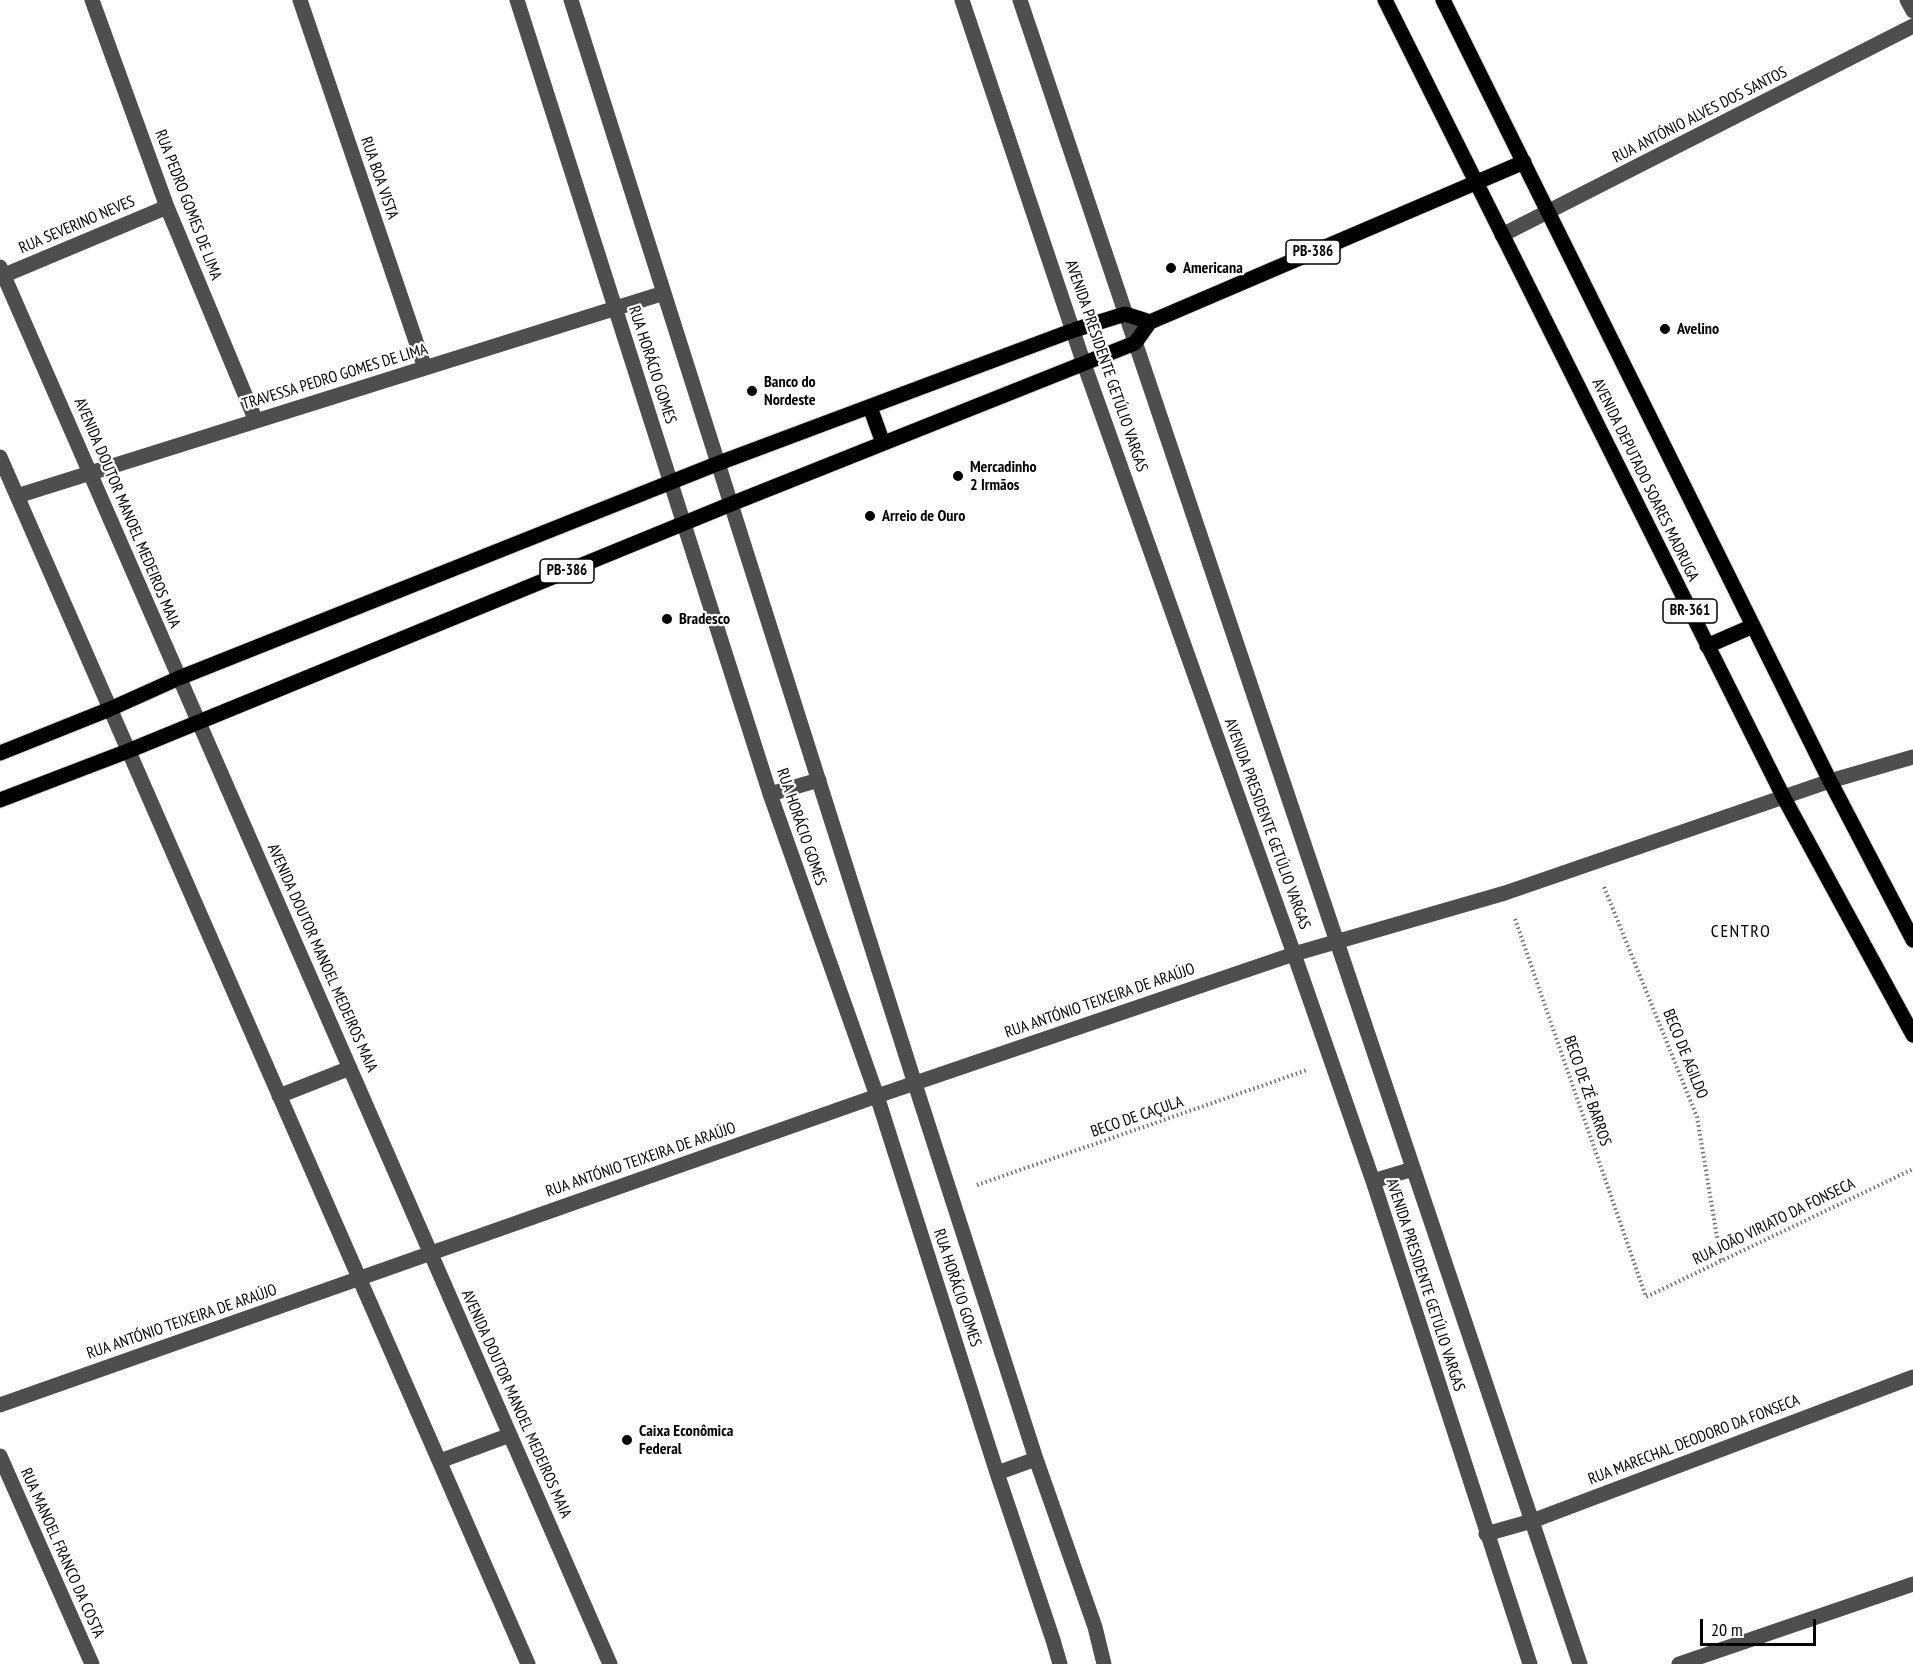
<!DOCTYPE html>
<html>
<head>
<meta charset="utf-8">
<style>
  body { margin:0 }
  #map { position:relative; width:1913px; height:1664px; overflow:hidden; background:#fff; font-family:"PT Sans Narrow",sans-serif }
  canvas { display:block }
  .scale { position:absolute; left:1700px; top:1619px; width:116px; height:27px; box-sizing:border-box; border:3px solid #000; border-top:0; padding-left:8px; font-size:18px; line-height:21px; white-space:nowrap; color:#000; -webkit-text-stroke:4px #fff; paint-order:stroke }
</style>
</head>
<body>
<div id="map">
<canvas width="1913" height="1664"></canvas>
<div class="scale">20 m</div>
</div>
<script>
const ctx = document.querySelector('canvas').getContext('2d');
ctx.lineJoin = 'round';
function stroke(path, color, width, dash) { ctx.strokeStyle = color; ctx.lineWidth = width; ctx.lineCap = dash ? 'butt' : 'round'; ctx.setLineDash(dash || []); ctx.stroke(path); }
function write(font, color, halo, rows, align = 'center') {
  ctx.font = font + ' "PT Sans Narrow",sans-serif'; ctx.lineWidth = 4.5; ctx.setLineDash([]); ctx.textBaseline = 'middle'; ctx.strokeStyle = halo; ctx.fillStyle = color; for (const [text, x, y, turn = 0] of rows) {
    ctx.save(); ctx.translate(x, y); ctx.rotate((+turn || 0) * Math.PI / 180); ctx.textAlign = isNaN(turn) ? turn : align; if (halo) ctx.strokeText(text, 0, 0); ctx.fillText(text, 0, 0); ctx.restore();
  }
}
const path = new Path2D(`
  M1604 887 1697 1117 1721 1261
  M1515 919 1646 1297 1913 1169
  M977 1185 1307 1070`);
const minor = new Path2D(`
  M92 0 167 207 256 421
  M300 0 425 368
  M517 0 770 794 877 1096 997 1473 1053 1640 1060 1664
  M571 0 915 1084 1036 1459 1095 1627 1104 1664
  M962 0 1084 364 1294 954 1373 1181 1530 1664
  M1020 0 1580 1664
  M1907 0 1913 11
  M1502 235 1913 26
  M0 267 610 1664
  M0 277 167 207
  M0 457 528 1664
  M17 496 664 293
  M770 794 819 780
  M279 1096 350 1068
  M1373 1181 1413 1169
  M0 1405 877 1096 1294 954 1505 893 1830 781 1913 757
  M0 1456 92 1664
  M440 1461 510 1435
  M997 1473 1036 1459
  M1486 1534 1532 1521 1913 1377
  M1679 1664 1913 1584`);
const major = new Path2D(`
  M1385 0 1784 798 1913 1035
  M1443 0 1830 781 1913 940
  M870 407 883 443
  M1707 646 1753 626
  M0 753 110 709 179 678 719 463 1074 330 1125 314 1150 322
  M0 800 128 751 731 504 1135 343 1150 322 1524 162`);
const markers = [
  [1171,268,6,"#000"],
  [1665,329,6,"#000"],
  [752,391,6,"#000"],
  [958,476,6,"#000"],
  [870,516,6,"#000"],
  [667,619,6,"#000"],
  [627,1440,6,"#000"]
];
const shields = [
  [1313,252,54],
  [567,571,54],
  [1690,611,54]
];
const shieldNames = [
  ["PB-386",1313,252],
  ["PB-386",567,571],
  ["BR-361",1690,611]
];
const streetNames = [
  ["RUA ANTÓNIO ALVES DOS SANTOS",1700,115,-27],
  ["RUA BOA VISTA",379,178,71],
  ["RUA PEDRO GOMES DE LIMA",188,205,69],
  ["RUA SEVERINO NEVES",77,225,-23],
  ["RUA HORÁCIO GOMES",652,365,72],
  ["AVENIDA PRESIDENTE GETÚLIO VARGAS",1106,366,71],
  ["TRAVESSA PEDRO GOMES DE LIMA",335,377,-17],
  ["AVENIDA DEPUTADO SOARES MADRUGA",1645,480,64],
  ["AVENIDA DOUTOR MANOEL MEDEIROS MAIA",127,513,67],
  ["AVENIDA PRESIDENTE GETÚLIO VARGAS",1267,824,70],
  ["RUA HORÁCIO GOMES",801,827,71],
  ["AVENIDA DOUTOR MANOEL MEDEIROS MAIA",322,958,66],
  ["RUA ANTÓNIO TEIXEIRA DE ARAÚJO",1100,1001,-19],
  ["BECO DE AGILDO",1685,1054,68],
  ["BECO DE ZÉ BARROS",1587,1091,71],
  ["BECO DE CAÇULA",1137,1117,-19],
  ["RUA ANTÓNIO TEIXEIRA DE ARAÚJO",641,1160,-19],
  ["RUA JOÃO VIRIATO DA FONSECA",1774,1222,-26],
  ["AVENIDA PRESIDENTE GETÚLIO VARGAS",1425,1285,72],
  ["RUA HORÁCIO GOMES",957,1288,72],
  ["RUA ANTÓNIO TEIXEIRA DE ARAÚJO",182,1322,-19],
  ["AVENIDA DOUTOR MANOEL MEDEIROS MAIA",516,1404,66],
  ["RUA MARECHAL DEODORO DA FONSECA",1694,1440,-21],
  ["RUA MANOEL FRANCO DA COSTA",62,1553,66]
];
const poiNames = [
  ["Americana",1183,268],
  ["Avelino",1677,329],
  ["Banco do",764,382],
  ["Nordeste",764,400],
  ["Mercadinho",970,467],
  ["2 Irmãos",970,485],
  ["Arreio de Ouro",882,516],
  ["Bradesco",679,619],
  ["Caixa Econômica",639,1431],
  ["Federal",639,1449]
];
const neighbourhoodNames = [
  ["CENTRO",1741,932]
];
stroke(major, '#dbdbdb', 17);
stroke(path, '#707070', 4, [1.5, 3]);
stroke(minor, '#4e4e4e', 15);
stroke(major, '#000', 15);
for (const [x, y, r, color] of markers) { const dot = new Path2D(); dot.arc(x, y, r, 0, 2 * Math.PI); ctx.fillStyle = color; ctx.fill(dot); stroke(dot, '#fff', 2); }
for (const [x, y, w] of shields) { const box = new Path2D(); box.roundRect(x - w / 2, y - 12, w, 24, 4.5); ctx.fillStyle = '#fff'; ctx.fill(box); stroke(box, '#000', 1.5); }
write('bold 15px', '#000', null, shieldNames);
write('16px', '#000', '#fff', streetNames);
write('bold 16px', '#000', '#fff', poiNames, 'left');
ctx.letterSpacing = '1.5px';
write('18px', '#000', '#fff', neighbourhoodNames);
ctx.letterSpacing = '0px';
</script>
</body>
</html>
